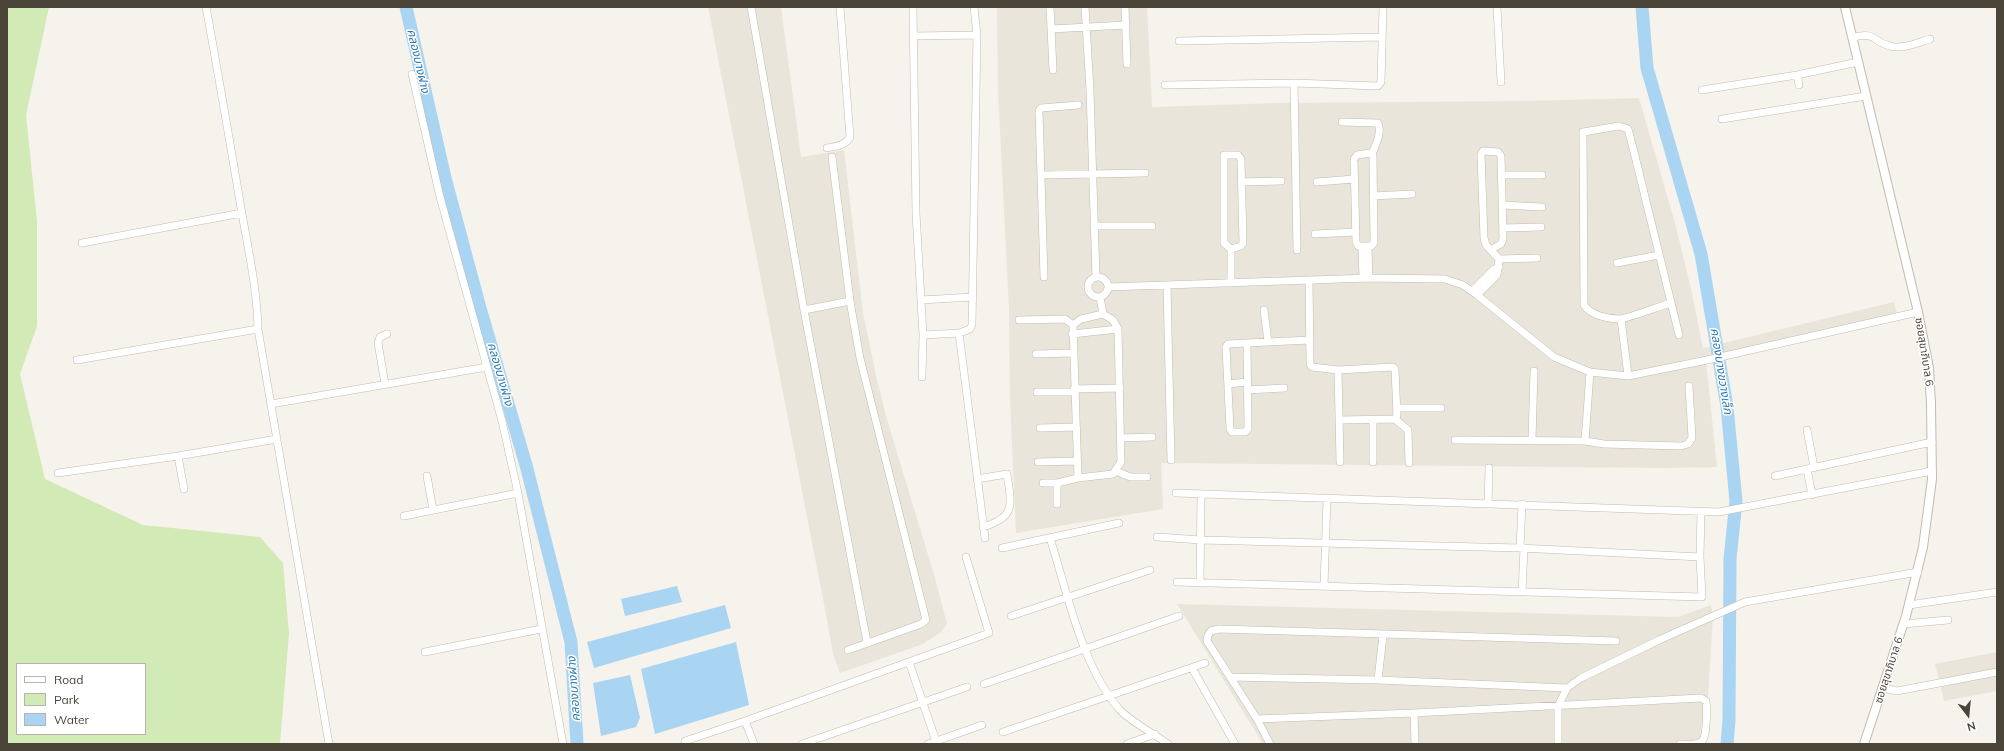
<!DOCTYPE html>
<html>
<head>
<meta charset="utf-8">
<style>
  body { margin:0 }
  #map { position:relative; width:2004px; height:751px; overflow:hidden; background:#f6f3ec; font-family:Mulish,sans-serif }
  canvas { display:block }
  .frame { position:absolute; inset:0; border:8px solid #4b4439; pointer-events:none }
  .legend { position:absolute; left:16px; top:663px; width:130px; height:72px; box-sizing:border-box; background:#fff; border:1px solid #b7b4b0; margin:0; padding:5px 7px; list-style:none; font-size:12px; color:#4b4439 }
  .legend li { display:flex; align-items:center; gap:8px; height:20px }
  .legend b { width:20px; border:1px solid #b7b4b0 }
  .north { position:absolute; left:1948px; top:695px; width:40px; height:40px; -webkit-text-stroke:3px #fff; paint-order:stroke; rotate:164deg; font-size:11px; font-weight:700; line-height:16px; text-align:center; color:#4b4439 }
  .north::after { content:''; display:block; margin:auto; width:14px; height:18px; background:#4b4439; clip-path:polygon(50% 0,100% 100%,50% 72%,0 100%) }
</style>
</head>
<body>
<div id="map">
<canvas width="2004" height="751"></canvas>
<div class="frame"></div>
<ul class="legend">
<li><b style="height:5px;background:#fff"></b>Road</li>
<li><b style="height:11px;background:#d2eab5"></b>Park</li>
<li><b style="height:11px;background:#a9d4f2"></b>Water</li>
</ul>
<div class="north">N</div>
</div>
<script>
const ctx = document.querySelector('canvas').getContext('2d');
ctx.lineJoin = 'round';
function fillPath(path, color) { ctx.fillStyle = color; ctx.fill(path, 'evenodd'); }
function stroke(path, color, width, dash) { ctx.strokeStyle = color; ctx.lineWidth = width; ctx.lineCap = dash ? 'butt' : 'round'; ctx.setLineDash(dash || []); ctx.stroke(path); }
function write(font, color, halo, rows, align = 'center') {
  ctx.font = font + ' Mulish,"Noto Sans Thai",sans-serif'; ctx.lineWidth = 3; ctx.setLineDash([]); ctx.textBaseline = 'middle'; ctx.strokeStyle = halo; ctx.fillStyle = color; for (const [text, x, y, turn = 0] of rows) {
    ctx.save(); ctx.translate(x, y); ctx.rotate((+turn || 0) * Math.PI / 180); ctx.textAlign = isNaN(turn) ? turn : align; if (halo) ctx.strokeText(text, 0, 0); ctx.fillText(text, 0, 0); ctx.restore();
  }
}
const residential = new Path2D(`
  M708 7H781L801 157 844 150 863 313 877 380 886 416 935 578 947 624 941 632 923 644 840 673 833 654 824 604Z
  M997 7H1147L1152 107 1279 103 1528 101 1639 98 1675 223 1692 293 1703 348 1894 302 1897 315 1706 361 1717 467 1667 468 1161 463 1163 509 1016 533 1010 400 1009 309 998 91Z
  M1177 604 1678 617 1711 605 1713 616 1705 744H1263Z
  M1997 652V691L1944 701 1935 664Z`);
const green = new Path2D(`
  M7 7H49L26 115 37 221V326L20 374 45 479 143 525 260 537 283 563 289 633 280 744H7ZM17 664H145V734H17Z`);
const water = new Path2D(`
  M677 586 682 602 625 616 621 599Z
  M725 605 731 628 594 668 587 642Z
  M736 642 749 705 655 734 641 669Z
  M630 675 640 718 636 727 601 736 593 683Z`);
const river = new Path2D(`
  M406 7 445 178 480 308 526 465 571 642 577 744
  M1642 7 1647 68 1701 254 1727 407 1736 501 1730 559 1729 720 1727 744`);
const minor = new Path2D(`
  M206 7C218 72 229 137 240 202 247 244 257 286 258 329L329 744
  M751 7 804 310 867 642
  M913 7 916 213 923 335 922 377
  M1050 7 1053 70
  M1085 7 1090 90 1096 277
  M1125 7 1127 64
  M1497 7 1501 82
  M1051 29 1126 25
  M914 36 977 35
  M1853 37C1879 32 1870 41 1890 46 1902 50 1919 42 1930 39
  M1179 41 1382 37
  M412 74 440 197 502 421 518 493 563 744
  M1797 75 1799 85
  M1294 83 1297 250
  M1165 85 1294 83 1378 86 1381 82 1383 7
  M1702 90 1797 75 1858 62
  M1722 119 1866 96
  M1342 122 1378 123C1382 133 1376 144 1372 154
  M827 148C836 146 845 146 850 137L840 7
  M1370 153 1373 156 1374 243 1371 246H1358L1356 242 1354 159 1357 155Z
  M1224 155H1238L1241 159 1243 243 1241 246 1231 249 1224 243Z
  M832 157 850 301 860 358 926 620 921 624 848 650
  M1042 175 1145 173
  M1502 175H1542
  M1241 182 1281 181
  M1317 182 1354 179
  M1373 196 1412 194
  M1502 205 1542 207
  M1094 226H1152
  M1503 228 1541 227
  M1315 234 1356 232
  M82 243 242 213
  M1368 246 1369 278
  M1362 247 1363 278
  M1492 249 1501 244 1503 239 1501 156 1498 152 1483 151 1481 155 1484 238 1486 245 1499 259
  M1617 263 1659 255
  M1088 287a10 10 0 1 1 20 0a10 10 0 1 1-20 0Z
  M1044 277 1039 111 1041 108 1078 105
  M1309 281 1310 364 1312 367 1338 370 1393 367 1395 369 1397 416 1395 419 1339 420
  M1231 283V249
  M1167 285 1171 460
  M1108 287 1369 278 1445 279 1463 285 1477 295 1554 357 1590 372 1628 376 1707 360 1918 312
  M1472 291 1493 270 1499 267
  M1477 295 1497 275 1499 259 1537 258
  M1100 297 1103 314 1113 320 1118 329 1121 462 1113 474 1078 478 1073 325 1081 319 1103 314
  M921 300 973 297
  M1671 303C1660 306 1629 318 1620 319 1608 319 1590 315 1584 305L1583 132 1619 126 1628 129 1634 152 1679 335
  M804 310 850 301
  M1264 310 1268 342
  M1621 319 1628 376
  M1019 320 1065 319 1073 325
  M959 333 985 538
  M1072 334 1118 329
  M923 335 959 333 970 329 972 325 977 35 974 7
  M1247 343 1228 344 1226 347 1230 429 1232 432H1245L1248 429 1247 343 1310 340
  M1036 354 1073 353
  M77 360 258 329
  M1338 370 1340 462
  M385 384 378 343 380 337 387 334
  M1228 384 1247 382
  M1074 389 1120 388
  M1247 390 1284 388
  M1037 392H1074
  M271 404 487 367
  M1397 408H1441
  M1395 419 1408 430 1409 463
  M1373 420V462
  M1040 428 1075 427
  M1807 430 1814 467
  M1121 438 1152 437
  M1455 440 1585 441 1604 444 1681 446 1688 444 1692 438 1689 386
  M1532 440 1534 371
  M1585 441 1590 372
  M178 456 184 489
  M1038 462 1077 461
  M1116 471 1130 477H1147
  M58 473 178 456 277 439
  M427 476 433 510
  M1775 476 1807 469
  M977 479 1007 474C1011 503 1017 517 983 527
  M1043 483H1057L1078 478
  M1057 483V504
  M1176 493 1719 512 1932 471
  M1812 495 1807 469 1932 442
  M1488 503 1489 468
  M404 516 518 493
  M1157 537 1201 540 1520 548 1700 557
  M1050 538C1067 591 1082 668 1120 710 1130 721 1154 734 1168 744
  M1002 548 1119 523
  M1520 548 1522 504
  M1177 582 1702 597 1700 557 1701 512
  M1200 583 1201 496
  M1324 586 1327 499
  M1522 592 1524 548
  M1909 605 1997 592
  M1011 616 1150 570
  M1904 624 1948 620
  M1616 641 1219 629 1211 631 1208 635 1207 641 1257 719 1414 713 1701 698 1706 701C1707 708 1707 737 1702 741 1697 746 1687 744 1680 744
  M425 652 541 629
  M909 662 937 744
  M1192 668 1235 744
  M1230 677 1378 680 1567 688
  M1378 680 1383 635
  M984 684 1179 616
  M1883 688 1897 691 1997 672
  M1414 713 1415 744
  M1257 719 1270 744
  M1003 732 1205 663
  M685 741 745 721
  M754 744 745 721 989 633 966 557
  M802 744 967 687
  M928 744 982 725
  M1127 744 1155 734
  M1558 744V706L1567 688 1581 678 1659 640 1745 602 1918 572`);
const tertiary = new Path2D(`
  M1845 7 1918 312 1929 368 1931 404 1932 479 1923 547 1906 616 1864 744`);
const streetNames = [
  ["ซอยสุขาภิบาล 6",1924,352,81],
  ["ซอยสุขาภิบาล 6",1889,670,-72]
];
const waterNames = [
  ["คลองบางฝาง",418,61,77],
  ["คลองบางขวางเล็ก",1721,371,81],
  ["คลองบางฝาง",500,374,74],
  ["คลองบางฝาง",574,689,-94]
];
fillPath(residential, '#eae5da');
fillPath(green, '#d2eab5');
fillPath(water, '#a9d4f2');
stroke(river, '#a9d4f2', 13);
stroke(minor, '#c2bbae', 8);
stroke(tertiary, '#c2bbae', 10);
stroke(minor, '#fff', 7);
stroke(tertiary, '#fff', 8);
write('11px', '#4b4439', '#fff', streetNames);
write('italic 12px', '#2e7ab2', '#fff', waterNames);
</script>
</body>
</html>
